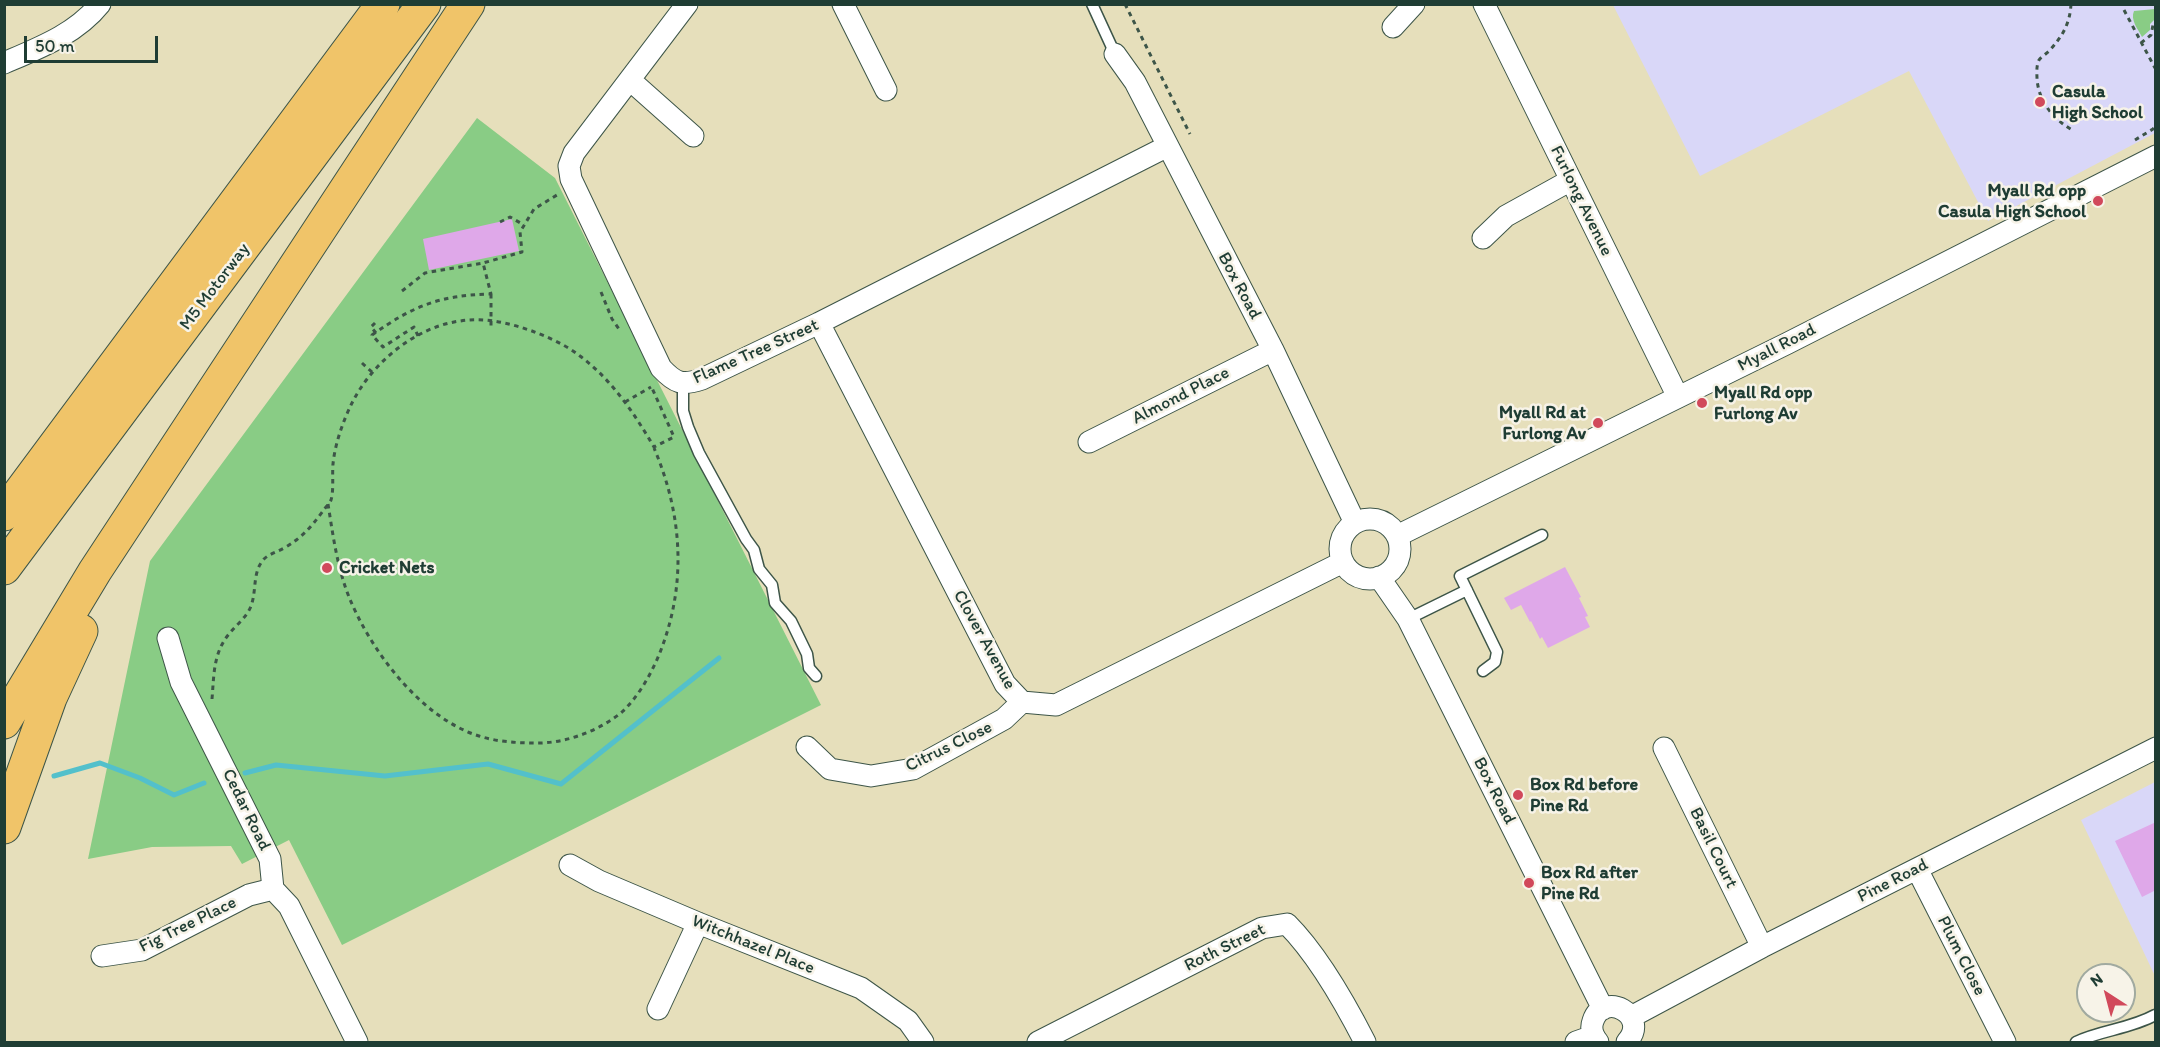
<!DOCTYPE html>
<html>
<head>
<meta charset="utf-8">
<style>
  body { margin:0 }
  #map { position:relative; width:2160px; height:1047px; overflow:hidden; background:#e6dfbb; font-family:Itim,sans-serif }
  canvas { display:block }
  .frame { position:absolute; inset:0; border:6px solid #1f3d34; pointer-events:none }
  .north { position:absolute; left:2076px; top:963px; width:60px; height:60px; box-sizing:border-box; background:#f7f3e8; border:2px solid #a1aaa0; border-radius:50%; rotate:324deg; font-size:16px; font-weight:700; line-height:24px; text-align:center; color:#1f3d34 }
  .north::after { content:''; display:block; margin:auto; width:21px; height:27px; background:#d1495b; clip-path:polygon(50% 0,100% 100%,50% 72%,0 100%) }
  .scale { position:absolute; left:24px; top:36px; width:134px; height:27px; box-sizing:border-box; border:3px solid #1f3d34; border-top:0; padding-left:8px; font-size:18px; line-height:21px; white-space:nowrap; color:#1f3d34; -webkit-text-stroke:4px #f7f3e8; paint-order:stroke }
</style>
</head>
<body>
<div id="map">
<canvas width="2160" height="1047"></canvas>
<div class="frame"></div>
<div class="north">N</div>
<div class="scale">50 m</div>
</div>
<script>
const ctx = document.querySelector('canvas').getContext('2d');
ctx.lineJoin = 'round';
function fillPath(path, color) { ctx.fillStyle = color; ctx.fill(path, 'evenodd'); }
function stroke(path, color, width, dash) { ctx.strokeStyle = color; ctx.lineWidth = width; ctx.lineCap = dash ? 'butt' : 'round'; ctx.setLineDash(dash || []); ctx.stroke(path); }
function write(font, color, halo, rows, align = 'center') {
  ctx.font = font + ' Itim,sans-serif'; ctx.lineWidth = 5; ctx.setLineDash([]); ctx.textBaseline = 'middle'; ctx.strokeStyle = halo; ctx.fillStyle = color; for (const [text, x, y, turn = 0] of rows) {
    ctx.save(); ctx.translate(x, y); ctx.rotate((+turn || 0) * Math.PI / 180); ctx.textAlign = isNaN(turn) ? turn : align; if (halo) ctx.strokeText(text, 0, 0); ctx.fillText(text, 0, 0); ctx.restore();
  }
}
const built = new Path2D(`
  M1613 5H2155V133L1988 221 1909 71 1700 176Z
  M2155 782V976L2081 820Z`);
const green = new Path2D(`
  M2155 9V19L2150 24V30L2142 37C2138 29 2130 20 2134 11Z
  M477 118 555 178 821 705 342 945 289 840 242 864 231 846 152 847 88 859 150 561Z`);
const stream = new Path2D(`
  M245 773 276 765 385 776 488 764 561 784 719 658
  M54 776 100 763 140 778 174 795 204 783`);
const building = new Path2D(`
  M512 219 519 251 429 270 423 239Z
  M1565 567 1581 597 1579 598 1588 616 1585 617 1590 627 1548 648 1542 637 1540 639 1531 621 1530 622 1521 605 1511 610 1504 598Z
  M2156 822V890L2142 897 2115 841Z`);
const path = new Path2D(`
  M1125 4 1190 134
  M2071 4C2070 24 2062 37 2049 51 2046 54 2041 57 2039 60 2036 66 2037 74 2037 79 2039 103 2054 120 2074 131
  M2124 10 2155 68
  M2141 43 2151 35 2153 25 2156 23
  M2135 140 2153 129 2156 125
  M500 222 510 217 524 225
  M402 291 425 273 483 263
  M601 292 612 319 619 329
  M491 294V328
  M376 333 371 327 376 322
  M418 336 414 327 383 347 372 335C413 306 440 295 491 294L483 263 522 252 520 232 534 209 557 195
  M362 363 372 372
  M625 402 651 387
  M328 504C333 535 337 567 349 597 371 651 421 718 479 736 498 742 518 743 538 743 566 743 599 731 622 712 638 697 650 676 659 655 687 586 683 516 654 448
  M212 699C214 676 213 653 229 634 236 625 247 617 251 606 257 590 252 572 264 559 269 554 277 552 284 548 302 538 311 527 323 511 325 508 329 504 331 500 334 490 332 475 333 464 335 444 343 421 352 403 372 363 415 327 460 321 485 317 509 323 532 331 548 337 566 345 580 356 612 380 634 413 654 447L674 437 652 388`);
const service = new Path2D(`
  M1092 4 1115 54
  M683 383V411L688 427 699 453 746 539 754 550 759 569 772 585 775 603 791 621 807 654 809 668 816 676
  M1408 619 1467 590
  M1483 671 1495 662 1497 652 1460 576 1542 535
  M2076 1042C2101 1030 2130 1029 2155 1015`);
const minor = new Path2D(`
  M687 4 574 153 569 166 571 179 661 368C675 383 682 386 702 379L819 323 1166 147
  M843 4 886 90
  M1484 4 1678 397
  M1393 27 1414 4
  M1115 54 1135 82 1273 350 1355 523
  M4 63C39 48 76 34 100 4
  M630 80 693 136
  M1483 238 1506 216 1571 180
  M819 323 1005 684 1022 702 1056 705 1343 562
  M1089 442 1273 350
  M1340 549a30 30 0 1 1 60 0a30 30 0 1 1-60 0Z
  M1397 536 1788 343 2156 156
  M1379 577 1408 619 1603 1009
  M168 638 181 682 270 859 273 889 289 906 357 1042
  M807 747 830 769 871 776 913 769 1004 719 1022 702
  M1664 748 1762 947
  M570 865 599 881 698 923 861 988 908 1021 923 1042
  M1917 869 2005 1042
  M102 956 142 950 249 895 273 889
  M658 1009 698 923
  M1631 1017 1762 947 2156 748
  M1038 1042 1262 928 1287 924C1318 955 1345 1003 1365 1042
  M1576 1042 1593 1036
  M1598 1042C1593 1036 1590 1029 1593 1021 1603 990 1651 1015 1627 1042`);
const motorway = new Path2D(`
  M4 514 383 4
  M4 568 424 4
  M4 722 95 571 468 4
  M4 827 50 698 81 631`);
const markers = [
  [2040,102,6,"#d1495b"],
  [2098,201,6,"#d1495b"],
  [1702,403,6,"#d1495b"],
  [1598,423,6,"#d1495b"],
  [327,568,6,"#d1495b"],
  [1518,795,6,"#d1495b"],
  [1529,883,6,"#d1495b"]
];
const poiNames = [
  ["Casula",2052,92],
  ["High School",2052,113],
  ["Myall Rd opp",2086,191,"right"],
  ["Casula High School",2086,212,"right"],
  ["Myall Rd opp",1714,393],
  ["Furlong Av",1714,414],
  ["Myall Rd at",1586,413,"right"],
  ["Furlong Av",1586,434,"right"],
  ["Cricket Nets",339,568],
  ["Box Rd before",1530,785],
  ["Pine Rd",1530,806],
  ["Box Rd after",1541,873],
  ["Pine Rd",1541,894]
];
const streetNames = [
  ["Furlong Avenue",1581,201,64],
  ["Box Road",1239,286,62],
  ["M5 Motorway",215,287,-53],
  ["Myall Road",1777,348,-27],
  ["Flame Tree Street",756,352,-24],
  ["Almond Place",1181,396,-27],
  ["Clover Avenue",984,640,61],
  ["Citrus Close",949,747,-26],
  ["Box Road",1494,791,63],
  ["Cedar Road",246,810,64],
  ["Basil Court",1713,848,64],
  ["Pine Road",1893,881,-27],
  ["Fig Tree Place",188,925,-26],
  ["Witchhazel Place",753,945,22],
  ["Roth Street",1225,948,-26],
  ["Plum Close",1961,956,63]
];
fillPath(built, '#d9d7f8');
fillPath(green, '#89cc85');
stroke(stream, '#53c0cb', 5);
fillPath(building, '#dfa8e9');
stroke(service, '#3d5548', 13);
stroke(minor, '#3d5548', 23);
stroke(motorway, '#3d5548', 35);
stroke(path, '#3d5548', 3, [4.5, 4.5]);
stroke(service, '#fff', 10);
stroke(minor, '#fff', 21);
stroke(motorway, '#f0c469', 33);
for (const [x, y, r, color] of markers) { const dot = new Path2D(); dot.arc(x, y, r, 0, 2 * Math.PI); ctx.fillStyle = color; ctx.fill(dot); stroke(dot, '#f7f3e8', 2); }
write('bold 18px', '#1f3d34', '#f7f3e8', poiNames, 'left');
write('18px', '#1f3d34', '#f7f3e8', streetNames);
</script>
</body>
</html>
